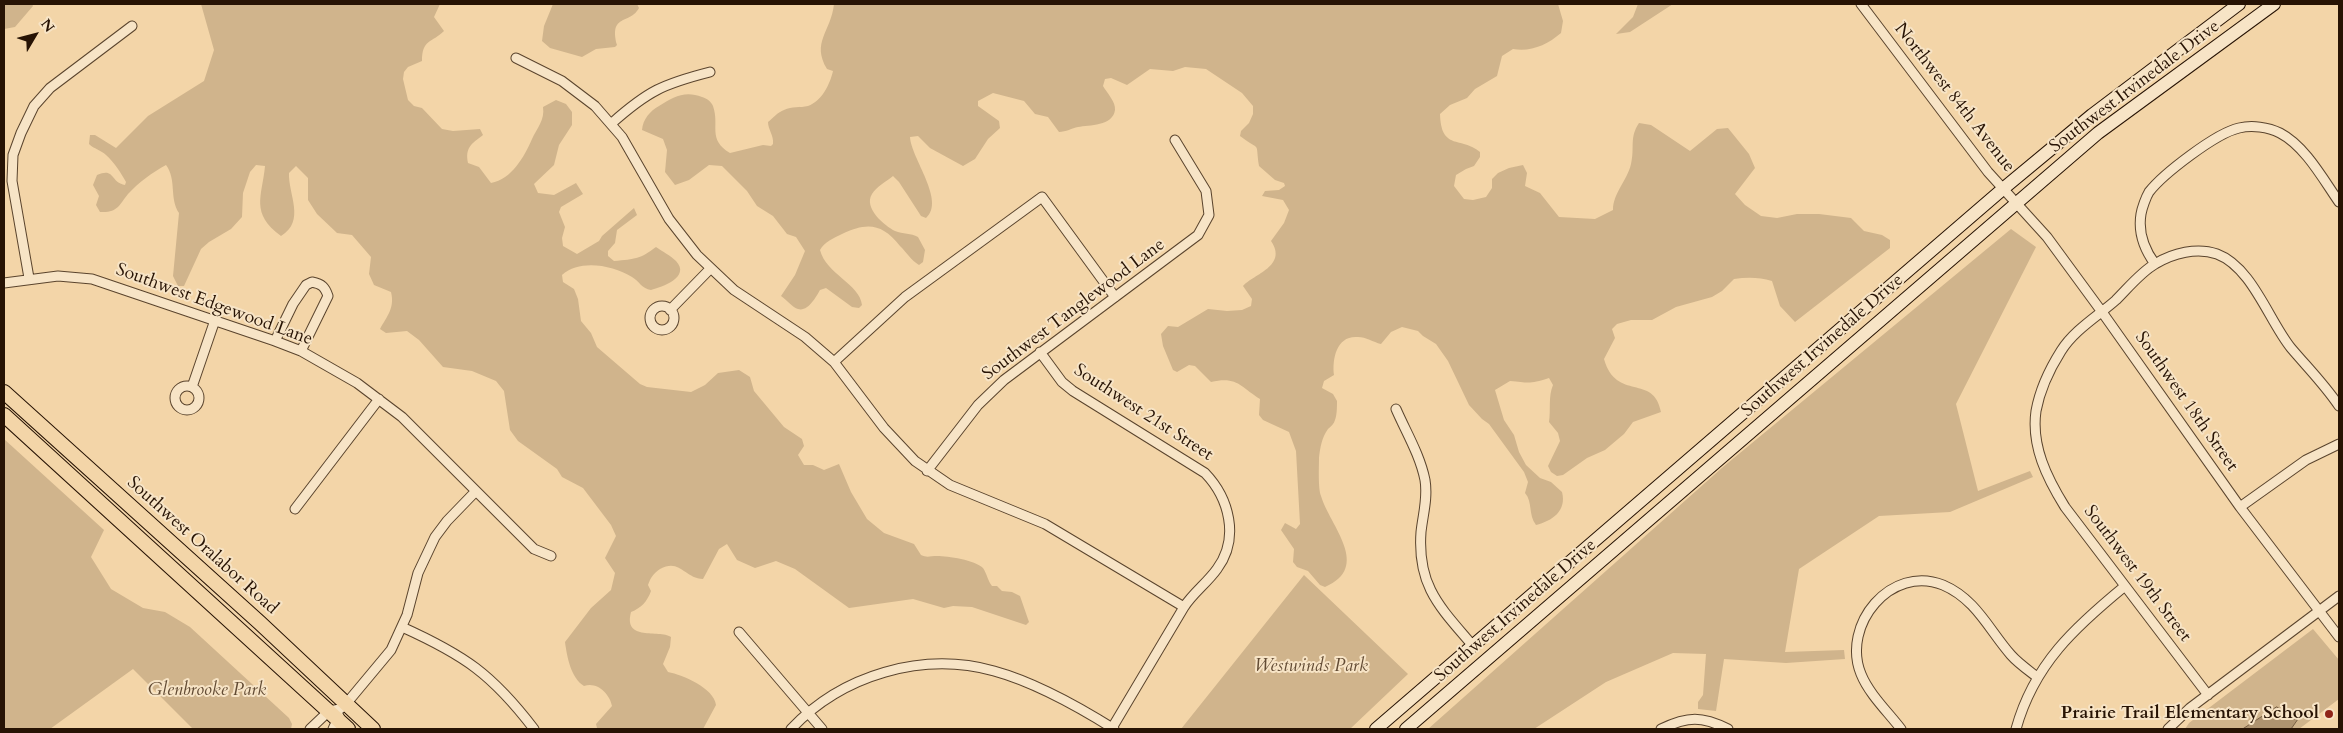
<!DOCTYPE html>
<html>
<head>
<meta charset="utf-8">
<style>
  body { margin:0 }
  #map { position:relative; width:2343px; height:733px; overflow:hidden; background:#f3d5a8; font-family:Cardo,serif }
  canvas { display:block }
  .frame { position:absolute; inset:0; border:5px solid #271304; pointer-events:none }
  .north { position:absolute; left:10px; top:10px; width:50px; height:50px; -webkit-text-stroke:4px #f7e4c6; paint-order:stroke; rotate:53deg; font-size:14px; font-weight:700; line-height:20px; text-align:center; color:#271304 }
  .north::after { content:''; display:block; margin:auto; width:18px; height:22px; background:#271304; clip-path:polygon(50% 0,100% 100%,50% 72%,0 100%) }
</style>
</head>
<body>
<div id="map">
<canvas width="2343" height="733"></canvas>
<div class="frame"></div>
<div class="north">N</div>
</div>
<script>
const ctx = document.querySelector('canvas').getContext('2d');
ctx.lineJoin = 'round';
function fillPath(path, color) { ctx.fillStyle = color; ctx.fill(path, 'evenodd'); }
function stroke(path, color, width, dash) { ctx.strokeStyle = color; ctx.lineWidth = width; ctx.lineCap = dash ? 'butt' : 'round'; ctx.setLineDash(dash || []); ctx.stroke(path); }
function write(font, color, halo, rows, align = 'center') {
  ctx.font = font + ' Cardo,serif'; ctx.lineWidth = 4; ctx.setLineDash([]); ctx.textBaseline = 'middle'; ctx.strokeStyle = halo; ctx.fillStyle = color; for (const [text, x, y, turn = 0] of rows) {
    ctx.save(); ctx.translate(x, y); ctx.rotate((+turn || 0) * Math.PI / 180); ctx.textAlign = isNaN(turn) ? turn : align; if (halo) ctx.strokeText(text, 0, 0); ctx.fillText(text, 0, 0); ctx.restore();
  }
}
const green = new Path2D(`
  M4 4H32L33 6 15 27 4 29Z
  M201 4H440L434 17 444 31C432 43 422 39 422 61L408 67 404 72 403 79 408 100 414 106 422 108 442 129 453 131 480 129 483 135C471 144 465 148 468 163L479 167 491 183C512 179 524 157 532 139 537 128 545 120 543 107L556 100 566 104 572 112V125L559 145 554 165 534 184 538 193 554 195 576 183 583 194 561 207 559 212 565 227 562 238 563 246 577 254 599 241 602 236 634 208 637 215 617 230 615 243 608 251V256L614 261C636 259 640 259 656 247 663 252 670 255 676 261 691 277 662 287 651 290 642 289 639 281 632 277 612 265 580 259 562 275L563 282 574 289 578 299 581 321 591 333 597 347 640 384 647 387 691 392 705 385 718 373 739 370 750 377 754 391 784 427 802 439 804 446 798 455 804 465H813L824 470 839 464 851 492 867 519 884 533 914 544 921 555C927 558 930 556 937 556 948 556 975 560 983 568 987 574 988 581 992 586H997L1002 591 1012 592 1020 596 1029 622 1026 625 972 607 953 606 944 608 913 599 849 608 795 569 776 561 755 568 737 560 727 544 719 549 703 579C684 578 680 558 660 569 653 574 651 577 648 585L651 591C647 602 641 608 631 612 623 642 659 629 671 637L670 647 663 664 668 672C683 675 714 688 716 705L703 729 597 728 596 724 612 706C610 694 597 681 584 686 571 678 567 657 565 642L591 608 611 590 615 573 605 558 616 536 611 525 583 488 562 477 557 469 518 441 510 430 504 391 496 381 472 371 443 367 419 340 407 331 386 333 380 329C387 316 395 308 391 292L374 285 369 274 371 257 352 235 337 233 317 214 308 200V178L296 166 289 173C288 194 306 221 281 236 250 213 262 197 265 166L256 165 250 172 243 193 242 217 231 229 209 242 201 249 184 286H178L173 276 179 213C169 198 177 180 166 165 153 172 138 183 128 194 119 205 118 213 100 212L96 205 99 196 93 185 97 175C115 167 110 182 125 185L126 182C121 173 114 162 106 155 101 150 94 149 89 144L90 135H95L116 148 148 116 204 81 214 50Z
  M553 4H637L639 8C630 25 609 13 617 45L615 47 596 49 582 57 550 48 542 41 544 26Z
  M834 4H1558L1563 21 1561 33C1547 45 1531 52 1513 49L1502 56 1497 76 1475 89 1467 98 1450 105 1440 114C1441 151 1461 136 1480 152V157L1474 166 1466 169 1456 175 1454 186 1464 199 1473 200 1486 197 1492 188V179L1498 173 1509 168 1523 165 1527 173 1525 186 1540 193 1559 217 1595 219 1613 210C1613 193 1627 181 1631 164 1635 147 1629 138 1639 123L1651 125 1690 151 1717 129 1728 128 1749 154 1755 168 1735 194 1745 205 1761 216 1777 218 1797 214H1819L1851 218 1864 231 1882 235 1890 240V248L1795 322 1780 306 1772 281C1759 277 1747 277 1734 279L1722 291 1712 297 1676 307 1652 320H1631L1617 324 1612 329 1615 338 1604 359C1616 402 1654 373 1661 412L1633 422 1624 434 1605 450 1587 458 1563 475 1557 476 1551 472 1548 466 1560 441 1558 433 1549 422C1551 409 1548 397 1553 385L1549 378C1530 384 1530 383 1510 381L1495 390 1504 420 1514 435 1519 452 1526 465 1540 478 1551 482 1562 492C1567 511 1552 521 1536 525 1528 515 1533 502 1525 493L1528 482 1524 472 1489 424 1482 419 1469 405 1448 361 1436 344 1423 336 1418 331 1402 327 1391 332 1381 344C1373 342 1366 337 1358 337 1337 335 1332 358 1334 375L1324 381 1322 388 1333 394 1337 401C1337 407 1337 415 1335 420 1334 424 1331 426 1328 429 1322 437 1320 448 1319 458 1319 467 1318 488 1321 496 1330 526 1372 567 1325 587L1320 585 1308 571 1297 567 1293 562 1294 549 1281 530 1285 523 1296 529 1300 524 1296 451 1289 432 1263 420 1259 415 1260 399C1240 387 1238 376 1211 382L1195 366 1189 365 1177 372 1173 370 1163 346 1161 334 1168 326 1178 327 1208 309 1227 311 1242 310 1251 306 1252 299 1243 286C1254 274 1288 266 1271 241L1284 223 1289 210 1283 200 1262 196 1265 191 1279 190 1285 186 1284 183 1275 180 1259 166C1255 139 1262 153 1240 136L1241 131 1249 123 1253 114V106L1242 93 1206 69 1185 67 1173 71 1150 69 1127 85 1111 78 1105 79 1103 86C1107 93 1116 102 1115 110 1113 126 1089 125 1078 127 1072 128 1066 132 1059 132L1048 117 1035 114 1024 101 993 93 978 101V106L999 121 1000 128 988 139 975 159 963 166 930 148 918 136 910 137C911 158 946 201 926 218L921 216 899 182 893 176C887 181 876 187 872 194 863 208 885 226 895 231 903 234 911 233 918 237L925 250 923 262 919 265C911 260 907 253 900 246 882 223 867 222 842 234 834 238 824 242 820 250 826 274 860 284 862 305L859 308 852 307 826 288 820 290C816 297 808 312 798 309 793 308 786 299 781 296L795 275 805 251 796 237 787 234 773 216 757 206 747 191 722 166 709 165 689 180 675 185 665 172 667 150 663 139 642 130C643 119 650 111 659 106 673 97 685 90 702 97 706 98 711 101 713 106 720 126 707 139 730 153L763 145 771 146 773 144C774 135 768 130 768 122 773 118 778 112 784 110 792 106 800 108 808 106 822 101 830 84 833 71L827 69C811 42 831 32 834 4Z
  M1638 4H1673L1630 32 1616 34 1633 17Z
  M2011 229 2036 247 1956 404 1978 491 2030 471 2033 477 1950 512 1879 516 1799 569 1785 652 1844 650 1845 659 1786 663 1724 659 1716 711 1698 709V702L1703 695 1706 654 1673 653 1606 682 1534 729H1428L1723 467Z
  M4 439 104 530 91 557 111 589 143 608 165 612 190 627 289 718 292 724 291 729H193L133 669 50 729H4Z
  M1304 575 1408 674 1350 729H1181Z
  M2313 629 2339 660V699L2299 729H2185L2189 723Z`);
const water = new Path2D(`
  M2277 707 2293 719H2298L2291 729H2243Z`);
const street = new Path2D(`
  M1861 4 1988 172 2047 237 2102 312 2240 507 2339 637
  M516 58 562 81 595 106 622 137 669 219 697 255 734 290 805 337 834 362 884 428 915 461 950 485 1045 524 1184 607
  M612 123C648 91 663 84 710 72
  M2155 264C2144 249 2138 232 2141 214 2142 208 2146 197 2149 192 2163 174 2216 133 2239 128 2252 125 2268 127 2280 133 2305 146 2323 179 2339 202
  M29 278 12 181 13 155 21 133 34 106 50 88 132 26
  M4 283 58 276 92 279 275 341 301 351 357 383 402 417 534 549 551 556
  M650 318a12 12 0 1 1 24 0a12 12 0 1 1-24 0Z
  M670 310 710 269
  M275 341 293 304 306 285 312 282C322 284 325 287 328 296L301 351
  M1040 352 1062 382 1073 391 1205 473C1229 498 1240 538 1217 569 1207 583 1193 593 1184 607L1112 728
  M834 362 905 297 1042 197 1115 297
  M175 398a12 12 0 1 1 24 0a12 12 0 1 1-24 0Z
  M192 387 215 320
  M1396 409C1406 432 1420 455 1425 480 1428 498 1423 514 1421 532 1417 587 1441 608 1473 646
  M927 471 978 405 1004 380 1198 235 1209 215 1206 191 1175 140
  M2240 507 2306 460 2339 444
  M295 509 379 399
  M402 627C464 655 492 674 534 729
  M739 632 822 729
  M2208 695 2065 507C2047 478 2031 446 2036 411 2040 389 2049 370 2061 351 2074 330 2098 316 2116 300 2128 288 2141 272 2155 264 2173 253 2197 247 2217 254 2252 267 2269 321 2291 348 2308 368 2325 385 2339 406
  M310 729 329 711 340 709 346 704 391 650 407 615 418 573 435 537 447 521 476 491
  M333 729 339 716
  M791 729C842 675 922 651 994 671 1034 682 1079 707 1114 729
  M1661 729C1688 716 1702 716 1728 729
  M1901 729C1888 712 1869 694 1861 674 1841 625 1891 564 1943 585 1976 599 1989 630 2011 655 2018 663 2028 670 2037 677
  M2016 729C2034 664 2075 627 2125 586
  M2168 729 2190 708 2339 596`);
const secondary = new Path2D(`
  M1376 729 2004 188 2092 115 2239 4
  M1406 729 2098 133 2274 4`);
const primary = new Path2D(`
  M4 392 260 623 373 729
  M4 415 348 729`);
const markers = [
  [2329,714,5,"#8f2418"]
];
const streetNames = [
  ["Southwest Irvinedale Drive",2135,87,-37],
  ["Northwest 84th Avenue",1954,98,52],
  ["Southwest Edgewood Lane",214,305,20],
  ["Southwest Tanglewood Lane",1074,310,-37],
  ["Southwest Irvinedale Drive",1823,346,-41],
  ["Southwest 18th Street",2186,402,55],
  ["Southwest 21st Street",1143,413,33],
  ["Southwest Oralabor Road",202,546,42],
  ["Southwest 19th Street",2137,574,53],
  ["Southwest Irvinedale Drive",1516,611,-41]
];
const parkNames = [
  ["Westwinds Park",1311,667],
  ["Glenbrooke Park",207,691]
];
const poiNames = [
  ["Prairie Trail Elementary School",2319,714]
];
fillPath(green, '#d0b48c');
fillPath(water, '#ae9370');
stroke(water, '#786045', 1);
stroke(street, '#5a442d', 11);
stroke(secondary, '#271304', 14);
stroke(primary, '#271304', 16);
stroke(street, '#f7e4c6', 9);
stroke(secondary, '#f7e4c6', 12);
stroke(primary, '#f3d5a8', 14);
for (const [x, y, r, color] of markers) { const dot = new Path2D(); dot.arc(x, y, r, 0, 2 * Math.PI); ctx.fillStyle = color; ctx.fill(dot); stroke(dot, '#f7e4c6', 2); }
write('18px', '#271304', '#f7e4c6', streetNames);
write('italic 18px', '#624b34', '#f7e4c6', parkNames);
write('bold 18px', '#271304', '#f7e4c6', poiNames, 'right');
</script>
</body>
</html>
